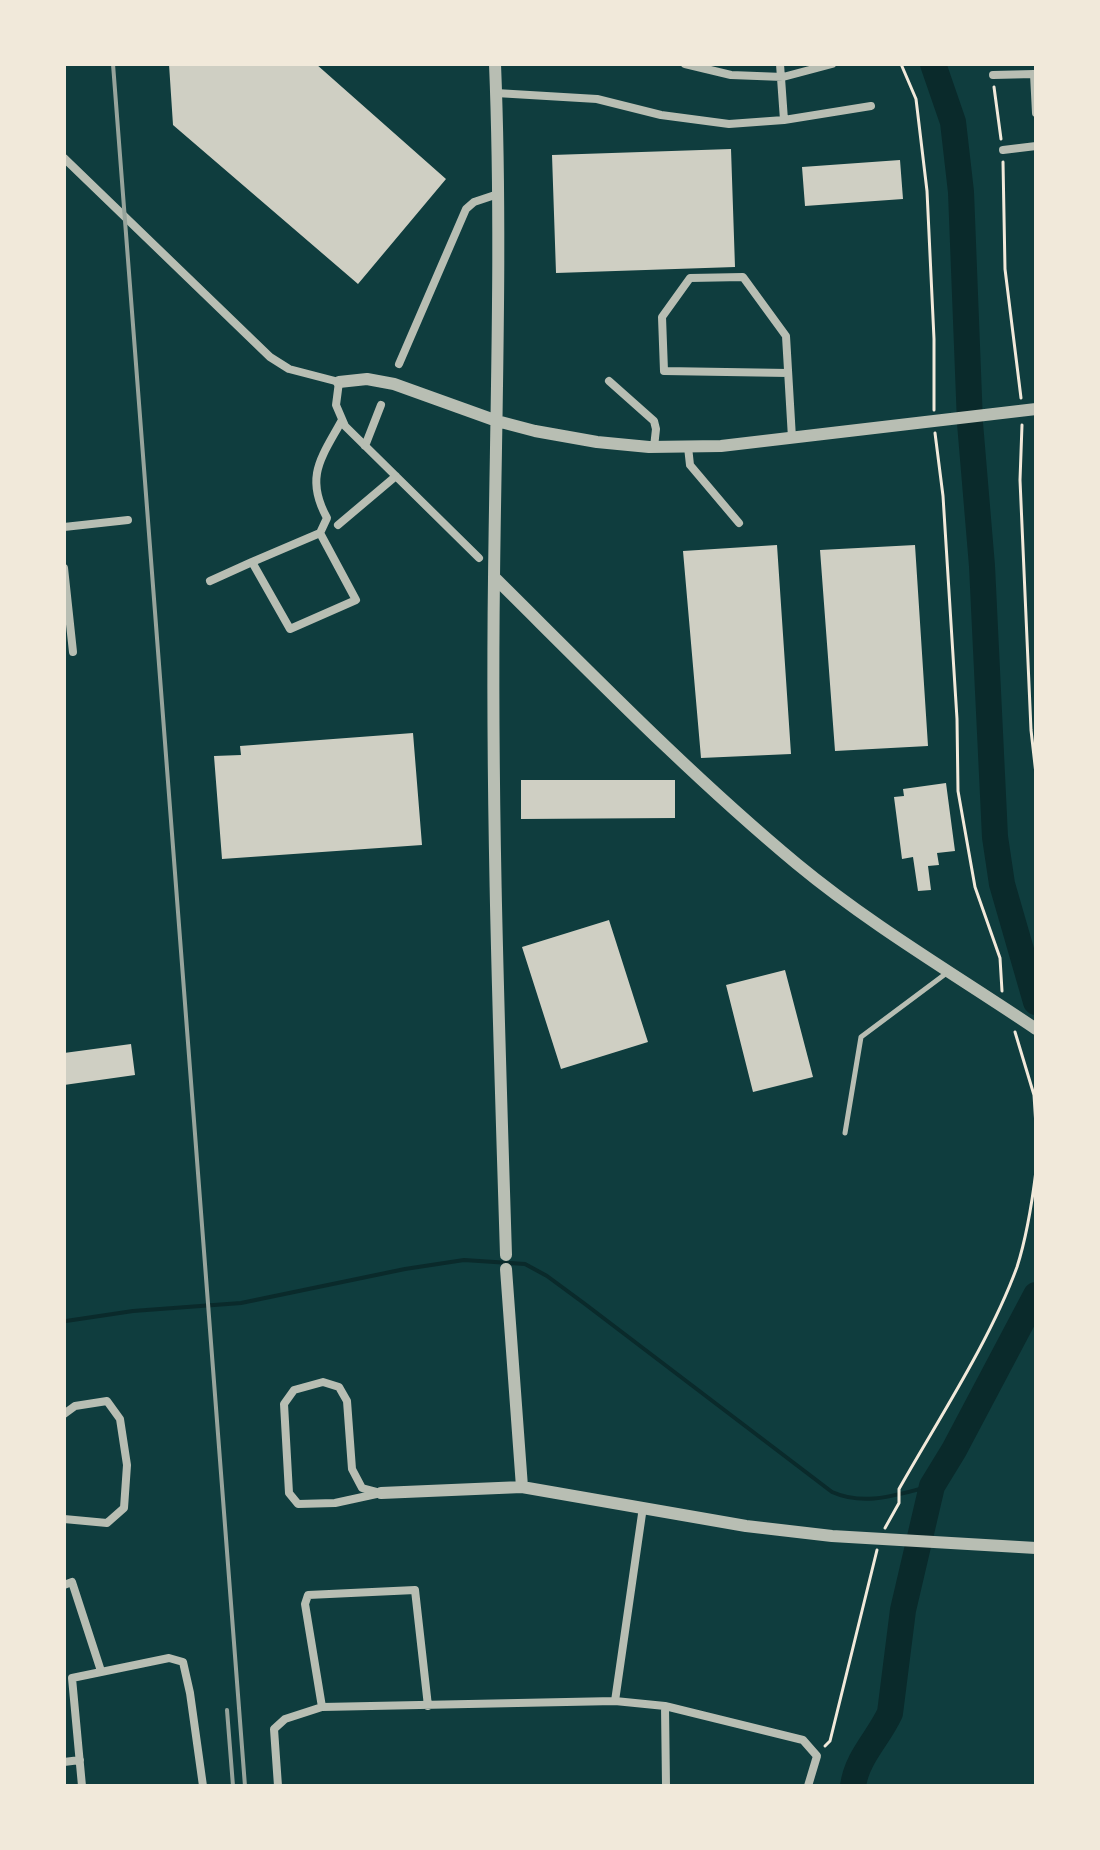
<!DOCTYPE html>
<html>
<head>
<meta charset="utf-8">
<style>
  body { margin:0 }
  #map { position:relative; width:1100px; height:1850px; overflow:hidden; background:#0f3d3e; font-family:Montserrat,sans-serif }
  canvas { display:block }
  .frame { position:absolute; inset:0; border:66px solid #f1e9da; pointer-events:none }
</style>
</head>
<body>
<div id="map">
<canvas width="1100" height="1850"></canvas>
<div class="frame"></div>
</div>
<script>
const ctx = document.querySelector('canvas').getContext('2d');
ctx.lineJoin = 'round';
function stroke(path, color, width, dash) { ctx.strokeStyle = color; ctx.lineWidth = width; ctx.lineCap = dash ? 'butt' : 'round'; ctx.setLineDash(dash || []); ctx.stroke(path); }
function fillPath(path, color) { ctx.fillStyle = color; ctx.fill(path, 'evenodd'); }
const stream = new Path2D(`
  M66 1321 133 1311 241 1303 405 1269 464 1260 525 1264 547 1276 585 1304 832 1492C866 1507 898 1494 932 1486`);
const river = new Path2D(`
  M933 64 953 122 961 192 970 423 982 566 995 837 1002 884 1036 1002
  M853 1786C857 1757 878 1739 890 1713L903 1610 932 1486 954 1450 1036 1295`);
const building = new Path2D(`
  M169 64H316L446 179 358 284 173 125Z
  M731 149 735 267 556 273 552 155Z
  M900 160 903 199 805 206 802 167Z
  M777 545 791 754 701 758 683 551Z
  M915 545 928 746 835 751 820 550Z
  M413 733 422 845 222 859 214 756 241 755 240 746Z
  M521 780H675V818L521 819Z
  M946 783 955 851 937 853 939 865 928 866 931 890 918 891 913 857 902 859 894 797 904 796 903 789Z
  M609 920 648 1042 561 1069 522 947Z
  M785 970 813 1077 753 1092 726 985Z
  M131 1044 135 1075 64 1085V1053Z`);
const path = new Path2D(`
  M901 64 916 99 927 191 934 339V410
  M994 87 1001 139
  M1003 162 1005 269 1021 398
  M1022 425 1020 480 1031 730 1036 774
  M935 433 943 496 957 719 958 791 975 887 1000 958 1002 991
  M1015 1032 1034 1095 1036 1126
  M885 1528 899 1503V1489C938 1420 990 1341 1017 1267 1027 1236 1032 1203 1036 1171
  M825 1746 830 1741 877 1550`);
const service = new Path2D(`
  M845 1133 861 1037 948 972`);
const minor = new Path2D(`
  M685 64 731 75 783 77 832 64
  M780 64 784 120
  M993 75 1034 74 1036 113
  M496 93 597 99 661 115 729 124 784 120 871 106
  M1003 150 1036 146
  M64 158 270 357 289 369 339 382 336 405 345 426 479 558
  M399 364 466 209 474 202 498 194
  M788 373 664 371 662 317 690 278 743 277 786 336 792 438
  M609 381 654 421 656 429 654 447
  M365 446 381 405
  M688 447 690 465 739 523
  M338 525 396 476
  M64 527 128 520
  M320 533 356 600 290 629 252 562 320 533 327 518C304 476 322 457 342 420
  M64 568 73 652
  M210 581 252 562
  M323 1382 339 1387 347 1401 352 1469 362 1488 381 1493 335 1503 298 1504 289 1493 284 1404 294 1390Z
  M64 1414 75 1406 107 1401 120 1419 127 1465 124 1508 107 1523 64 1519
  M64 1585 72 1582 101 1671
  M615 1701 643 1507
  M665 1706 666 1786
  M322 1707 305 1604 308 1595 415 1590 428 1706
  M64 1762 80 1760
  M82 1786 72 1678 169 1658 183 1662 190 1693 203 1786
  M278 1786 274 1729 285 1719 322 1707 615 1701 665 1706 803 1740 817 1756 808 1786`);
const tertiary = new Path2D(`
  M495 64C502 235 496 407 494 578 491 804 499 1029 506 1255
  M339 382 367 379 394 384 497 421 535 431 597 442 649 447 721 446 1036 409
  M494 577C593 675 690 775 797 864 872 926 956 975 1036 1029
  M506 1269 522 1487
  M381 1493 522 1487 746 1526 832 1536 1036 1548`);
const rail = new Path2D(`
  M113 64 245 1786
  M227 1710 233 1786`);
stroke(stream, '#0a2a2b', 4);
stroke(river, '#0a2a2b', 26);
fillPath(building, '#cfcfc3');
stroke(path, '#f1e9da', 3);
stroke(service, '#b8beb3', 5);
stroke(minor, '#b8beb3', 8);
stroke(tertiary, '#b8beb3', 12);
stroke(rail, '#97a49c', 4);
</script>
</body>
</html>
